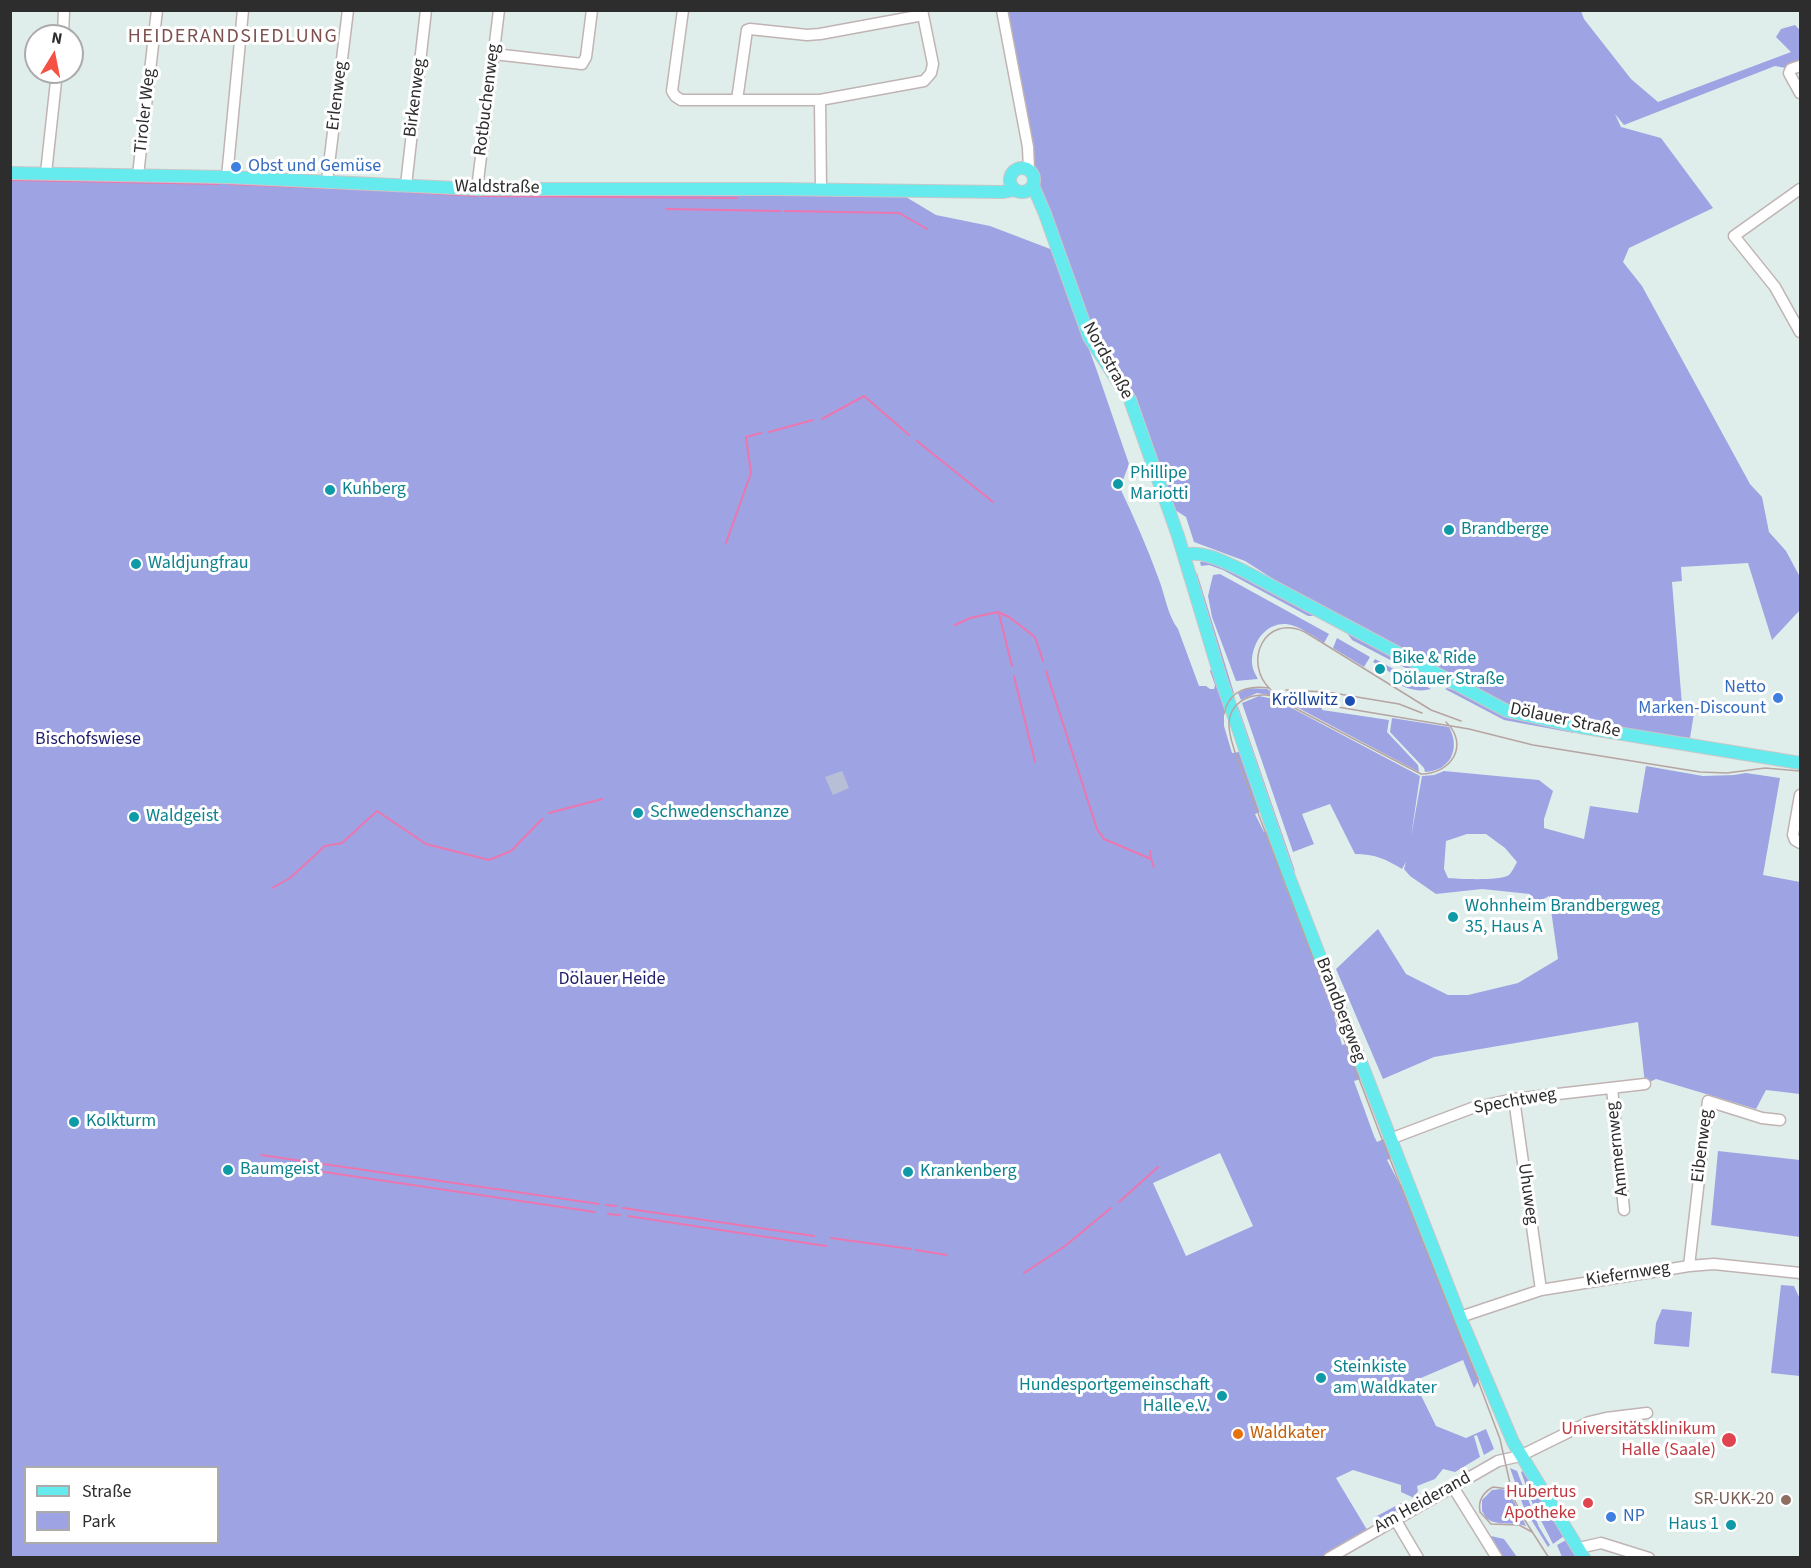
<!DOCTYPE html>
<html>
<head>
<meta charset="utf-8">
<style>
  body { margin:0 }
  #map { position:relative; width:1811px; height:1568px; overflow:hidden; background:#e0eeeb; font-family:"Source Sans 3",sans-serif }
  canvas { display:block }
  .frame { position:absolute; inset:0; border:12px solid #2d2d2d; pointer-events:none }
  .legend { position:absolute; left:24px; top:1466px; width:195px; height:78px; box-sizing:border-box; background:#fff; border:2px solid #ababab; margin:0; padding:8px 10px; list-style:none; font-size:18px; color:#2d2d2d }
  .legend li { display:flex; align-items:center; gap:12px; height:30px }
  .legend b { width:30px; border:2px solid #ababab }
  .north { position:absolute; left:24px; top:24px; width:60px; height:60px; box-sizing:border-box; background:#fff; border:2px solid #ababab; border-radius:50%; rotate:10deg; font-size:16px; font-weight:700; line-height:24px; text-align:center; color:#2d2d2d }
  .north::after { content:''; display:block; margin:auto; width:21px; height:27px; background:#f65145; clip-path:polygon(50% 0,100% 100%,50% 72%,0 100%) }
</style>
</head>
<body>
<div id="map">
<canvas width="1811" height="1568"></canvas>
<div class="frame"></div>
<ul class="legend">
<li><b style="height:8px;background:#65ebee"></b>Straße</li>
<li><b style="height:16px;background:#9ea4e3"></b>Park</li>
</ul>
<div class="north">N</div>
</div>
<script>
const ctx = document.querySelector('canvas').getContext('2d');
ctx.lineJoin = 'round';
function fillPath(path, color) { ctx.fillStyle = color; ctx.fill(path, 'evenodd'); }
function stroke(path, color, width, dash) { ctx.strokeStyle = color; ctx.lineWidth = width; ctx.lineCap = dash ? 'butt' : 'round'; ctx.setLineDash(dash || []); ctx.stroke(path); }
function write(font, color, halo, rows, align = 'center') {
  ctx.font = font + ' "Source Sans 3",sans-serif'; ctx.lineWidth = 6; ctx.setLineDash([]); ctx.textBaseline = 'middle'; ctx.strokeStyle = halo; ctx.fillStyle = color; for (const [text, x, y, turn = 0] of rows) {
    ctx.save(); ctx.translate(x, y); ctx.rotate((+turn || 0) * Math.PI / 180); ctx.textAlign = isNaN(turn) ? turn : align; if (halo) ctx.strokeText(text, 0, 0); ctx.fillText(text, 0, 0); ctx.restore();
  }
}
const green = new Path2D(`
  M1002 11H1581L1584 19 1631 79 1658 102 1791 52 1776 37 1781 29 1795 25 1800 30V66L1791 69 1775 66 1624 125 1615 114 1621 127 1661 138 1713 208 1629 248 1623 262 1642 286 1750 484 1762 497 1769 532 1786 551 1800 577V610L1772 640 1748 563 1681 567 1682 581 1672 582 1682 705 1695 707 1690 738 1580 727 1521 716 1336 619 1245 561 1194 542 1186 517 1175 510 1136 397 1095 341 1037 192Z
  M11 176 220 180 478 192 906 197 936 215 990 226 1053 250 1097 371 1129 464 1120 488C1134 517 1147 547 1158 577 1165 594 1167 614 1178 629L1199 686H1206L1210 689H1214L1215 685 1210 671 1213 666 1224 706V726L1232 753 1239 752 1231 726 1265 824 1260 812 1255 814 1264 832 1268 831 1338 1014 1334 1016 1342 1045 1350 1043 1364 1078 1354 1081 1374 1136 1377 1142 1386 1138 1393 1157 1387 1160 1400 1185 1403 1183 1480 1378 1474 1388 1463 1360 1414 1381 1436 1426 1466 1438 1486 1429 1494 1449 1484 1455 1477 1435 1474 1436 1480 1457 1455 1472 1443 1469 1435 1479 1417 1486 1418 1491 1414 1498 1401 1492V1485L1353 1470 1336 1478 1369 1533 1329 1557H11ZM1220 1153 1253 1226 1186 1256 1153 1183ZM26 1468H218V1542H26Z
  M1206 561 1216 562 1316 616H1308L1223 570 1209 565 1201 566 1200 562Z
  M1197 573 1234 693 1231 696 1195 574Z
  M1220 574 1329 634 1324 643C1313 636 1300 626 1286 624 1265 623 1252 643 1252 662 1252 668 1255 674 1258 679L1236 681 1212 617 1208 596 1213 575Z
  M1344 629 1440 682 1438 685 1352 640Z
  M1337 638 1370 657 1364 667 1333 648Z
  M1375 659 1431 689C1418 693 1402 688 1391 679L1393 674 1373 662Z
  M1248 688 1267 689 1280 697 1257 693 1241 700 1238 693Z
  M1447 688 1573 730 1574 733 1504 720 1445 689Z
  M1259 696 1274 699 1286 705 1420 776 1411 837 1422 776 1434 775 1444 771 1539 780 1553 791 1544 819V828L1584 839 1590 806 1638 813 1646 766 1703 776 1734 775 1746 773 1780 778 1763 875 1800 882V1094L1766 1090 1756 1109 1656 1079 1645 1084 1638 1022 1434 1057 1383 1079 1336 969 1378 929 1406 974 1448 995H1468L1518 983 1558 959 1549 896 1542 900H1532L1530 894 1482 889 1436 894 1410 876 1404 869 1406 862 1402 869C1386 859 1374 854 1355 854L1330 804 1302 814 1314 844 1293 852 1242 703ZM1467 834H1486L1505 848 1517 862C1515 866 1512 872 1509 875 1501 881 1459 879 1448 878L1444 869 1446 841Z
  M1285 701 1322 707V710L1389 720 1387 732 1418 765 1419 772Z
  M1238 706 1295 871 1289 867 1235 709Z
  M1392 718 1449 727C1461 749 1450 771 1425 772L1424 768 1390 732Z
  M1718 1151 1800 1160V1237L1711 1225Z
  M1781 1285 1794 1286 1800 1299V1376L1771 1373Z
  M1662 1309 1692 1312 1689 1347 1654 1344 1656 1323Z
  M1510 1468 1517 1471 1539 1527 1550 1545 1548 1547 1524 1508Z
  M1523 1471 1564 1536 1553 1544 1533 1505 1521 1472Z
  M1501 1489 1509 1491 1526 1526C1512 1521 1498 1527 1486 1518L1482 1511V1500L1492 1490Z
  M1403 1502 1407 1504 1375 1524V1517Z
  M1491 1536 1504 1539 1517 1557H1503Z
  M1568 1539 1580 1557H1562L1557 1545Z`);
const cemetery = new Path2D(`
  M842 771 849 788 833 795 825 777Z`);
const stream = new Path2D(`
  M10 180 219 184
  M229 184 324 188
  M330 188 401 191
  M409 192 477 196
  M481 196 737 198
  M666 209 780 211
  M785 211 899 213 927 229
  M822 419 864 396 909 435
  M769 432 813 420
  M917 441 993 502
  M726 543 751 473 746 437 761 433
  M999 614 1012 666
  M955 625 970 618 998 612 1009 617 1035 637 1043 661
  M1046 671 1097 829 1104 839 1151 859 1154 867
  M1014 676 1035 762
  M549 813 602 799
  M1150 851 1151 859
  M272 888 290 878 325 846 342 843 377 811 426 844 489 860 511 851 542 819
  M261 1155 599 1204
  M277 1165 595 1212
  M1119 1202 1158 1167
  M606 1205 616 1206
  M623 1208 814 1236
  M608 1214 620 1215
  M628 1216 826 1246
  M831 1238 911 1249
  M916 1250 947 1255
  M1024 1273 1065 1246 1111 1208`);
const minor = new Path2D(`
  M683 10 672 91 675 96 681 100H820L924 81 931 73 933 64 922 10
  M1002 10 1028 147 1029 170
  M63 36 64 10
  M494 54 582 64 586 57 592 10
  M1800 66 1791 69 1789 73 1800 93
  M737 100 747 30 750 29 807 35 820 34 923 15
  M820 100 821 190
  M46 173 57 72
  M138 175 157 10
  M227 177 243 10
  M327 181 348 10
  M406 185 426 10
  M477 189 499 10
  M1800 189 1734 236 1775 287 1800 332
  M1800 795 1793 835 1795 840 1800 843
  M1612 1088 1624 1210
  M1514 1099 1541 1290
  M1390 1139 1472 1108 1514 1099 1645 1084
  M1689 1266 1708 1101 1762 1118 1780 1120
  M1460 1317 1541 1290 1689 1266 1714 1264 1800 1273
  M1453 1487 1497 1558
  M1395 1519 1418 1558
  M1579 1548 1601 1543 1649 1558
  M1329 1558 1498 1461 1520 1456 1589 1422 1606 1418 1647 1413`);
const major = new Path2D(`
  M1010 180a12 12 0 1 1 24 0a12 12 0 1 1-24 0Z
  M10 173 227 177 477 189H779L1002 192 1014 190
  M1033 186 1045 214 1089 337 1130 400 1178 536 1221 679 1289 877 1460 1317 1513 1442 1584 1558
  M1184 555C1204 550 1224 562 1242 570L1507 711 1580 727 1800 763`);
const tram = new Path2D(`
  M1271 690C1242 663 1264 613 1305 632L1431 710 1461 721
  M1286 690 1327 692 1399 704 1422 713
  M1285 703 1421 774C1451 774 1470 745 1446 722
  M1224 714C1229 690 1247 685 1269 688
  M1516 1496 1509 1489 1493 1487C1482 1493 1478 1501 1480 1512L1491 1524 1519 1525 1532 1532
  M1549 1558 1524 1519 1513 1497 1500 1439 1480 1386 1380 1134 1250 792C1244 775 1228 740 1229 723 1230 703 1248 694 1266 695L1469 729 1533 745 1700 772 1727 773 1765 768 1800 771`);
const markers = [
  [236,167,6,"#3f7fe0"],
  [1118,484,6,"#0f9aa8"],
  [330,490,6,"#0f9aa8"],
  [1449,530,6,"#0f9aa8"],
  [136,564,6,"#0f9aa8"],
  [1380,669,6,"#0f9aa8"],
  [1778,698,6,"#3f7fe0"],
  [1350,701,6,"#1a4fb4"],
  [638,813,6,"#0f9aa8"],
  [134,817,6,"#0f9aa8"],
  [1453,917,6,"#0f9aa8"],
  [74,1122,6,"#0f9aa8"],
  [228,1170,6,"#0f9aa8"],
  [908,1172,6,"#0f9aa8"],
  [1321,1378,6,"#0f9aa8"],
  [1222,1396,6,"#0f9aa8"],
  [1238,1434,6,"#e8710a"],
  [1729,1440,8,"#e0444e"],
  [1786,1500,6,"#8d6e63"],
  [1588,1503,6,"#e0444e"],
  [1611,1517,6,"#3f7fe0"],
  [1731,1525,6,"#0f9aa8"]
];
const streetNames = [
  ["Erlenweg",338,96,-83],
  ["Birkenweg",416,98,-83],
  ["Rotbuchenweg",488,100,-83],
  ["Tiroler Weg",146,111,-84],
  ["Waldstraße",497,188,1],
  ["Nordstraße",1107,361,61],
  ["Dölauer Straße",1565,721,12],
  ["Brandbergweg",1340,1010,69],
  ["Spechtweg",1515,1102,-10],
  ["Eibenweg",1703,1146,-83],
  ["Ammernweg",1618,1149,-96],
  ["Uhuweg",1527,1194,82],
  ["Kiefernweg",1628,1275,-9],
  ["Am Heiderand",1423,1503,-29]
];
const shopNames = [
  ["Obst und Gemüse",248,167],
  ["Netto",1766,688,"right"],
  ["Marken-Discount",1766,709,"right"],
  ["NP",1623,1517]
];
const cultureNames = [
  ["Phillipe",1130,474],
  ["Mariotti",1130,495],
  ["Kuhberg",342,490],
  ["Brandberge",1461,530],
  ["Waldjungfrau",148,564],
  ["Bike & Ride",1392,659],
  ["Dölauer Straße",1392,680],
  ["Schwedenschanze",650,813],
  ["Waldgeist",146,817],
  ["Wohnheim Brandbergweg",1465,907],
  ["35, Haus A",1465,928],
  ["Kolkturm",86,1122],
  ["Baumgeist",240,1170],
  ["Krankenberg",920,1172],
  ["Steinkiste",1333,1368],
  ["am Waldkater",1333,1389],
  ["Hundesportgemeinschaft",1210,1386,"right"],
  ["Halle e.V.",1210,1407,"right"],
  ["Haus 1",1719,1525,"right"]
];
const transitNames = [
  ["Kröllwitz",1338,701]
];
const parkNames = [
  ["Bischofswiese",88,740],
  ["Dölauer Heide",612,980]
];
const healthNames = [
  ["Universitätsklinikum",1716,1430],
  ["Halle (Saale)",1716,1451],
  ["Hubertus",1576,1493],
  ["Apotheke",1576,1514]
];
const foodNames = [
  ["Waldkater",1250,1434]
];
const educationNames = [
  ["SR-UKK-20",1774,1500]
];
const neighbourhoodNames = [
  ["HEIDERANDSIEDLUNG",233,38]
];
fillPath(green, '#9ea4e3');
fillPath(cemetery, '#b7bfd7');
stroke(stream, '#ec76af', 2);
stroke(minor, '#c0b4b3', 13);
stroke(major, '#c8c8c8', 14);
stroke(minor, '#fff', 10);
stroke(major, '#65ebee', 12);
stroke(tram, '#b6a4a2', 1.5);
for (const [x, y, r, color] of markers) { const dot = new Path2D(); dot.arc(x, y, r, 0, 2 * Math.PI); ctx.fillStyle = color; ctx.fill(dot); stroke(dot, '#fff', 2); }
write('18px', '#2d2d2d', '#fff', streetNames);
write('18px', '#366cbe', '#fff', shopNames, 'left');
write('18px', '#0d838f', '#fff', cultureNames, 'left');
write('18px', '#164399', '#fff', transitNames, 'right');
write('18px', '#201d6a', '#fff', parkNames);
write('18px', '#be3a42', '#fff', healthNames, 'right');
write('18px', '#c56008', '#fff', foodNames, 'left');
write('18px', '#785e54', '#fff', educationNames, 'right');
ctx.letterSpacing = '1.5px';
write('20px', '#7d514d', '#fff', neighbourhoodNames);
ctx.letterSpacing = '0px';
</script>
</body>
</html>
